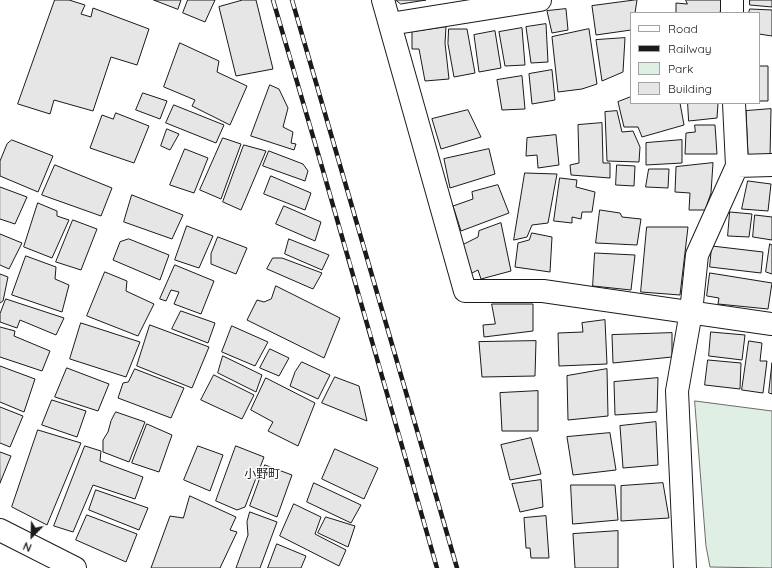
<!DOCTYPE html>
<html>
<head>
<meta charset="utf-8">
<style>
  body { margin:0 }
  #map { position:relative; width:772px; height:568px; overflow:hidden; background:#fff; font-family:Quicksand,sans-serif }
  canvas { display:block }
  .legend { position:absolute; left:630px; top:12px; width:130px; height:92px; box-sizing:border-box; background:#fff; border:1px solid #a3a3a3; margin:0; padding:5px 7px; list-style:none; font-size:12px; color:#1a1a1a }
  .legend li { display:flex; align-items:center; gap:8px; height:20px }
  .legend b { width:20px; border:1px solid #a3a3a3 }
  .north { position:absolute; left:12px; top:516px; width:40px; height:40px; -webkit-text-stroke:3px #fff; paint-order:stroke; rotate:203deg; font-size:11px; font-weight:700; line-height:16px; text-align:center; color:#1a1a1a }
  .north::after { content:''; display:block; margin:auto; width:14px; height:18px; background:#1a1a1a; clip-path:polygon(50% 0,100% 100%,50% 72%,0 100%) }
</style>
</head>
<body>
<div id="map">
<canvas width="772" height="568"></canvas>
<ul class="legend">
<li><b style="height:5px;background:#fff"></b>Road</li>
<li><b style="height:5px;background:#1a1a1a"></b>Railway</li>
<li><b style="height:11px;background:#e0efe3"></b>Park</li>
<li><b style="height:11px;background:#e6e6e6"></b>Building</li>
</ul>
<div class="north">N</div>
</div>
<script>
const ctx = document.querySelector('canvas').getContext('2d');
ctx.lineJoin = 'round';
function fillPath(path, color) { ctx.fillStyle = color; ctx.fill(path, 'evenodd'); }
function stroke(path, color, width, dash) { ctx.strokeStyle = color; ctx.lineWidth = width; ctx.lineCap = dash ? 'butt' : 'round'; ctx.setLineDash(dash || []); ctx.stroke(path); }
function write(font, color, halo, rows, align = 'center') {
  ctx.font = font + ' Quicksand,"Noto Sans JP",sans-serif'; ctx.lineWidth = 3; ctx.setLineDash([]); ctx.textBaseline = 'middle'; ctx.strokeStyle = halo; ctx.fillStyle = color; for (const [text, x, y, turn = 0] of rows) {
    ctx.save(); ctx.translate(x, y); ctx.rotate((+turn || 0) * Math.PI / 180); ctx.textAlign = isNaN(turn) ? turn : align; if (halo) ctx.strokeText(text, 0, 0); ctx.fillText(text, 0, 0); ctx.restore();
  }
}
const green = new Path2D(`
  M695 401 772 411V568L710 567 706 546Z`);
const building = new Path2D(`
  M55 0H69L85 5 81 14 91 17 93 8 149 29 137 65 111 57 93 111 54 100 50 114 18 104Z
  M154 0H181L178 9Z
  M188 0H215L205 22 183 13Z
  M243 0H256L273 69 236 76 219 7Z
  M396 0H426L401 4Z
  M637 0 635 13H631V30L596 35 592 6Z
  M686 0H722L720 13H676V3L687 4Z
  M750 0H772V7L750 5Z
  M566 9 568 30 552 33 547 11Z
  M750 9 772 10V36L759 34V13H749Z
  M546 24 548 62 531 63 526 27Z
  M446 27 445 43 449 79 425 81 419 49H412V32Z
  M522 28 525 65 505 66 499 32Z
  M449 29H467L475 73 454 77 448 44Z
  M589 29 597 84 582 89 558 92 552 37Z
  M495 31 501 68 479 72 474 35Z
  M625 38 623 72 602 81 596 40Z
  M180 43 219 61 217 72 247 86 230 125 192 106 195 100 164 87Z
  M759 66H768V101H759Z
  M552 70 555 100 532 104 529 74Z
  M522 76 525 109 502 110 497 80Z
  M270 85 279 89 288 108 283 127 293 132 291 143 296 144 294 150 251 136Z
  M143 93 167 101 160 119 136 110Z
  M631 97V103H680L684 125 642 137 638 127H624L618 102Z
  M688 103H718L717 118 689 121Z
  M174 105 224 125 216 143 166 123Z
  M771 109 770 157 748 155 746 111Z
  M468 110 481 137 441 149 432 119Z
  M617 111 622 132 633 131 640 147 639 162 607 161 605 112Z
  M116 113 149 126 134 163 90 148 102 115 113 119Z
  M602 123 603 163H610V178L571 175 570 165 579 163 578 125Z
  M695 125H715L717 154H685L686 133 695 132Z
  M167 129 179 134 170 150 161 146Z
  M556 135 559 165 538 168 537 155 526 156 527 138Z
  M223 138 241 144 221 199 200 190Z
  M12 140 53 156 38 192 0 176V161L7 144Z
  M682 140V163L646 165V143Z
  M244 145 266 151 241 210 223 202Z
  M185 149 208 158 194 193 170 185Z
  M489 149 495 174 450 188 444 159Z
  M269 151 303 164 308 171 305 181 263 166Z
  M713 163 711 193 705 210H689L690 193 675 192 676 167Z
  M55 165 112 188 101 216 42 195Z
  M617 165 635 166 634 186 616 185Z
  M649 169H669L668 188 646 187Z
  M525 173 557 174 548 223 532 225 527 237 514 240Z
  M271 176 311 193 305 210 264 194Z
  M560 178 577 180 576 187 595 192 592 212H582L581 219 572 217V223L554 221Z
  M748 181 771 184 768 211 742 209Z
  M498 185 509 213 461 231 453 206 473 199 472 192Z
  M0 187 27 197 15 224 0 219Z
  M132 195 183 215 172 239 124 222Z
  M38 203 57 211V216L69 220 52 258 24 247Z
  M284 206 321 222 315 241 276 224Z
  M600 210 620 213 622 217 641 219 637 245 596 243Z
  M730 212 752 214 749 237 728 236Z
  M755 215 772 217V240L753 237Z
  M73 220 97 229 81 270 56 262Z
  M501 223 511 271 481 279 478 270 470 274 462 245 478 237 479 231Z
  M187 226 213 236 199 268 175 260Z
  M647 227H688L680 295 641 292Z
  M532 233 552 237 550 272 515 267 518 243 529 240Z
  M0 234 22 243 9 269 0 265Z
  M218 237 247 248 236 274 211 264V254Z
  M129 239 169 255 160 280 113 260 120 242Z
  M289 239 329 255 322 270 285 254Z
  M770 244 772 245V274L766 272Z
  M712 246 763 252 761 273 710 267Z
  M595 253 635 255 631 290 593 286Z
  M26 256 56 267 55 279 69 285 62 312 12 295Z
  M273 258H282L322 273 313 289 267 269Z
  M175 265 214 281 201 314 174 304 179 292 171 290 166 301 160 299Z
  M105 272 127 281 126 291 154 304 138 336 87 316Z
  M710 273 772 283 768 309 718 304 719 298 707 296Z
  M0 274 8 277 3 301 0 303Z
  M276 286 340 318 324 358 247 320 257 300 264 302 271 299Z
  M6 299 64 318 56 335 20 320 17 328 0 322V314Z
  M492 304H533V331L484 337 483 325 495 324Z
  M181 311 215 323 208 343 172 329Z
  M605 320 607 364 559 366 558 333 583 332 582 323Z
  M81 323 140 342 126 377 70 359Z
  M150 325 209 347 192 388 137 366Z
  M232 326 268 342 255 366 222 352Z
  M0 327 15 331 14 336 50 351 42 371 0 357Z
  M711 332 745 335 742 360 709 356Z
  M672 333V357L613 363 612 335Z
  M536 341 535 376 482 377 479 342Z
  M749 341 762 343 760 361H767L763 393 742 390Z
  M270 349 289 358 279 376 260 368Z
  M223 356 262 375 256 392 218 373Z
  M708 360 741 363 740 389 705 385Z
  M302 362 330 375 318 399 290 386 295 372Z
  M772 363V394L769 393Z
  M0 366 35 379 24 412 0 402Z
  M67 368 109 384 98 411 55 397Z
  M135 369 184 388 171 418 118 398 123 383 128 382Z
  M607 369 608 416 568 420 567 376Z
  M214 375 254 395 242 419 201 400Z
  M335 377 359 386 367 421 322 403Z
  M266 378 315 403 298 446 268 431 273 422 251 410Z
  M658 378 657 412 615 415 614 382Z
  M538 391V431H502L500 393Z
  M52 400 86 411 77 437 42 425Z
  M0 407 23 416 10 447 0 443Z
  M116 412 145 422 129 462 103 452V440L108 432 111 421Z
  M656 422 658 465 623 468 620 426Z
  M147 424 172 435 159 472 132 463Z
  M38 430 81 443 47 525 12 507Z
  M610 433 616 470 573 475 567 437Z
  M531 438 541 474 510 480 501 445Z
  M85 446 101 451 100 461 143 477 135 499 93 485 73 532 54 526Z
  M198 446 223 455 210 491 184 480Z
  M236 446 264 457 245 507 237 510 216 501Z
  M335 449 378 468 364 499 322 479Z
  M0 452 11 456 0 483Z
  M265 465 292 475 277 517 250 506Z
  M541 480 543 507 520 512 512 484Z
  M314 483 361 505 351 523 307 502Z
  M663 483 669 518 621 521V486Z
  M571 485H615L618 520 573 524Z
  M96 490 148 508 139 530 89 510Z
  M190 496 236 517 230 530 237 532 220 568H151L170 516 183 518Z
  M294 504 321 517 315 534 346 550 339 566 280 536Z
  M250 512 277 522 260 568H236L248 535 247 522Z
  M87 515 137 534 126 562 76 540Z
  M546 516 549 558H531L530 548H526L524 518Z
  M326 517 355 526 348 547 318 533Z
  M618 531V568H575L573 534Z
  M277 544 306 556 301 568H268Z`);
const minor = new Path2D(`
  M383 0 465 291H543L772 324
  M732 13V0
  M390 24 540 0
  M737 166 772 165
  M685 568 677 391 691 312 697 255 737 166 734 103`);
const tertiary = new Path2D(`
  M0 530 75 568`);
const rail = new Path2D(`
  M273 0C329 189 383 379 437 568
  M292 0 457 568`);
const neighbourhoodNames = [
  ["小野町",262,474]
];
fillPath(green, '#e0efe3');
stroke(green, '#6a6a6a', 1);
fillPath(building, '#e6e6e6');
stroke(building, '#1a1a1a', 1);
stroke(minor, '#1a1a1a', 24);
stroke(tertiary, '#1a1a1a', 24);
stroke(minor, '#fff', 22);
stroke(tertiary, '#fff', 22);
stroke(rail, '#1a1a1a', 4.5);
stroke(rail, '#fff', 3, [9]);
write('12px', '#1a1a1a', '#fff', neighbourhoodNames);
</script>
</body>
</html>
